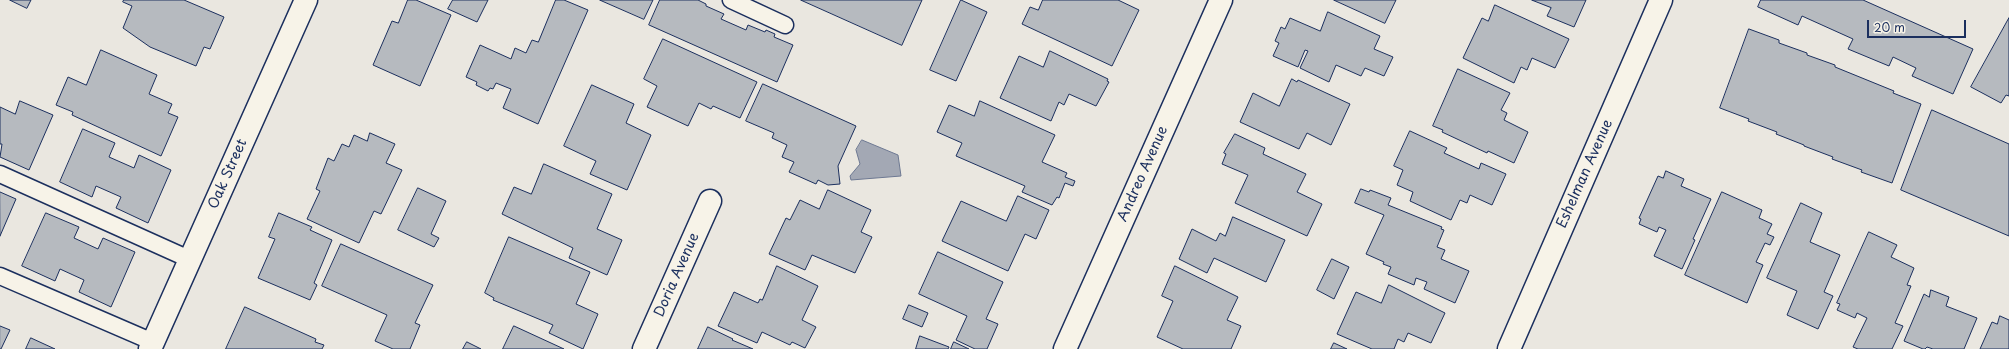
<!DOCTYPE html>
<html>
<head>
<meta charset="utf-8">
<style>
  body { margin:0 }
  #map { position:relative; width:2009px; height:349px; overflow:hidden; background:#eae7e0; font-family:"Playpen Sans",sans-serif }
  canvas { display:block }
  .scale { position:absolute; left:1867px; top:20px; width:99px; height:18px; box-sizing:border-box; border:2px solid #1b2f5e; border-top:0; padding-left:5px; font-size:12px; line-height:14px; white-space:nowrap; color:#1b2f5e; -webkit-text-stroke:3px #f7f3e8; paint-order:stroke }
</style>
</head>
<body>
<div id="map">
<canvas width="2009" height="349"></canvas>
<div class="scale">20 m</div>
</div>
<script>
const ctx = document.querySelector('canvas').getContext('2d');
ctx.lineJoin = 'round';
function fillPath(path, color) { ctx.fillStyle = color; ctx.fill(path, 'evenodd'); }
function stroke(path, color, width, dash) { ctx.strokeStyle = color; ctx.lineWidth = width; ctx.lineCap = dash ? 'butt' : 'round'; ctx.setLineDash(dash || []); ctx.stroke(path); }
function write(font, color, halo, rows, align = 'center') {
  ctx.font = font + ' "Playpen Sans",sans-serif'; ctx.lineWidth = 3.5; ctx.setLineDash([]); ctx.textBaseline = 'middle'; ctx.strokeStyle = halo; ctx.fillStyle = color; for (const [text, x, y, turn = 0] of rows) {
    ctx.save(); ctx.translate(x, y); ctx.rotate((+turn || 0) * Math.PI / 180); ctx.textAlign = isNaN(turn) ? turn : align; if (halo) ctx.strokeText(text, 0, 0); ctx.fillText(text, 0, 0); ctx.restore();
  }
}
const water = new Path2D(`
  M862 140 898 155 901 176 851 180 850 176 860 164 856 150Z`);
const building = new Path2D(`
  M10 0H31L27 8Z
  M124 0H184L224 17 210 49 204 47 196 66 150 47 123 28 132 6 123 2Z
  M408 0H416L451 15 420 86 373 65 392 21 398 23Z
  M453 0H488L477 22 448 9Z
  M556 0H564L588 10 538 124 503 108 511 89 496 83 493 89 490 88 488 91 476 85 477 82 466 77 480 45 511 59 515 48 526 53 532 40 538 42Z
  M600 0H653L644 19Z
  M660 0H698L706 4V6L724 14 721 19 746 30 748 25 765 32 766 30 775 34 774 37 793 45 777 82 649 25Z
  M801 0H922L902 45Z
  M961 0 987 12 956 81 930 70Z
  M1043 0H1118L1139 10 1112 66 1022 24 1030 7 1038 10Z
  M1334 0H1396L1385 23Z
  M1532 0H1586L1574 27 1547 16 1551 8Z
  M1761 0H1863L1973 49 1953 94 1912 76 1916 68 1893 57 1889 66 1848 49 1853 39 1802 16 1798 25 1758 7Z
  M1495 5 1569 39 1555 68 1532 58 1527 70 1521 67 1514 83 1463 58 1482 18 1488 21Z
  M1328 12 1380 36 1374 49 1393 57 1384 76 1365 68 1361 76 1336 65 1329 82 1300 68 1308 51 1305 50 1298 67 1273 56 1279 43 1275 41 1281 27 1285 29 1290 18 1320 31Z
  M2009 18V96L2006 95 2001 103 1971 87Z
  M1749 29 1779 40V43L1807 53V55L1835 65V67L1894 91 1893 93 1921 104 1892 183 1861 172 1862 170 1832 159 1833 157 1804 146V145L1776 134 1777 132 1748 121 1749 119 1720 108Z
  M663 39 757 82 740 118 713 106 711 109 699 103 688 126 647 107 657 86 644 79Z
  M101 50 157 75 149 94 172 104 168 113 178 117 161 156 72 115 73 112 56 105 68 77 86 85Z
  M1050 51 1108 79 1107 81 1109 82 1096 106 1069 94 1064 105 1059 102 1051 121 1000 98 1019 56 1043 67Z
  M1458 69 1510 93 1501 110 1507 113 1504 120 1528 132 1514 163 1488 151 1487 153 1442 132 1443 130 1433 126Z
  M1292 79 1297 82 1298 80 1350 104 1331 145 1307 133 1299 149 1240 122 1253 93 1279 106Z
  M763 84 856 126 838 166 840 184 828 185 818 180 816 184 789 172 794 162 782 157 787 145 772 138 774 133 746 121Z
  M592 85 634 104 626 123 651 135 627 190 590 174 596 161 564 146Z
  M20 101 53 115 29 170 0 157 2 144H0V107L15 114Z
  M980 101 1055 135 1042 162 1067 173 1065 177 1075 181 1073 186 1065 183 1059 198 1057 197 1052 205 1022 192 1025 186 956 156 962 143 937 132 949 105 974 116Z
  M1932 110 2009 144V236L1901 190Z
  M83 129 115 143 109 157 134 168 139 155 171 170 148 223 116 208 121 197 96 186 92 197 60 182Z
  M1410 131 1447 148 1444 153 1479 169 1481 163 1506 174 1492 205 1470 195 1467 203 1460 200 1451 220 1410 201 1413 192 1397 185 1403 170 1394 166Z
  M370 133 395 144 386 163 402 170 381 214 374 211 359 243 307 219 320 191 316 189 328 158 334 161 342 144 349 147 354 135 367 141Z
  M1235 134 1265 148 1263 154 1306 174 1297 192 1322 204 1307 236 1235 203 1248 175 1222 164 1226 154 1224 153Z
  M544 164 612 194 597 229 622 240 607 275 569 258 573 248 502 214 514 187 531 194Z
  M1666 171 1684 179 1681 186 1711 199 1693 239 1695 240 1682 269 1654 256 1666 230 1659 227 1657 232 1639 224 1641 219 1639 218 1658 176 1663 178Z
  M418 188 446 201 431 234 439 238 434 247 398 230Z
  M1361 189 1369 192 1370 190 1391 198 1388 205 1442 227 1441 229 1444 230 1437 247 1445 250 1441 259 1469 271 1455 303 1424 289 1427 282 1416 278 1414 285 1388 274 1391 267 1383 264 1384 262 1366 254 1384 215 1355 203Z
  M828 190 871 210 861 232 872 237 855 273 812 255 805 270 769 254 786 218 790 220 800 200 819 209Z
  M0 192 16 199 0 236Z
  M1722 192 1762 210 1759 218 1772 224 1767 234 1774 237 1770 245 1765 243 1756 262 1763 265 1747 303 1685 275Z
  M1018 196 1049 210 1036 239 1025 234 1008 271 942 241 961 201 1006 221Z
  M1801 203 1822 213 1810 242 1840 255 1824 292 1833 296 1818 329 1787 315 1797 291 1767 278Z
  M46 213 79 227 74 238 98 249 103 238 135 252 111 307 79 292 84 280 60 269 55 281 22 266Z
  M279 213 312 227 310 230 332 240 314 283 317 285 310 300 258 278 275 239 269 237Z
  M1233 217 1285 240 1266 282 1214 258 1207 273 1179 259 1192 229 1216 241 1220 233 1225 236Z
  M1869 232 1897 245 1891 257 1914 268 1907 285 1911 286 1895 323 1903 326 1892 349H1858L1853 347 1867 318 1857 313 1855 318 1837 310 1840 304 1837 303Z
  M509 237 590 272 576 304 598 314 583 349 549 333 553 325 493 300 494 298 485 293Z
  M341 244 433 285 415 323 420 325 410 349H393L375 341 387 315 322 286Z
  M938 252 1003 282 986 319 998 324 987 349H975L956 340 967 316 919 294Z
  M1332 259 1349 267 1334 299 1317 290Z
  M777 266 818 286 802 320 816 327 805 348 792 342 790 345 762 332 757 343 718 326 734 292 758 303 760 299 762 300Z
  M1175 266 1238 297 1227 320 1241 326 1231 349H1183L1157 337 1173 301 1162 296Z
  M1389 285 1445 313 1431 343 1408 333 1404 342 1398 339 1394 349H1372L1337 334 1356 292 1381 303Z
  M1931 290 1949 297 1946 306 1977 318 1964 349H1933L1927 347 1925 349H1923L1904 341 1924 294 1929 297Z
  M909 305 928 313 922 327 903 319Z
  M245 307 316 339 315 342 324 345 322 349H226Z
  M2000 316 2009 320V349H1980L1992 322 1997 324Z
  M0 326 10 330 1 349H0Z
  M514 326 564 349H503Z
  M708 327 733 339 732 340 753 349H698Z
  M920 336 949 347 948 349H916Z
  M31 338 55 349H26Z
  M467 342 481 349H463Z
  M954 342 969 349H951Z
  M1334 343 1347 349H1331Z`);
const service = new Path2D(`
  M731 0 785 25
  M0 174 189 259
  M0 276 153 342`);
const minor = new Path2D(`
  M644 349 710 201
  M1065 349 1221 0`);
const tertiary = new Path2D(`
  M150 349 306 0
  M1509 349 1661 0`);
const streetNames = [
  ["Oak Street",228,174,-66],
  ["Andreo Avenue",1143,174,-66],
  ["Eshelman Avenue",1585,174,-66],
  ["Doria Avenue",677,275,-66]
];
fillPath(water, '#a3a8b4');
stroke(water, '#6d7892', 1);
fillPath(building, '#b6babf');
stroke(building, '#1b2f5e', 1);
stroke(service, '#1b2f5e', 19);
stroke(minor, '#1b2f5e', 25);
stroke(tertiary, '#1b2f5e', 25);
stroke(service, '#f7f3e8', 16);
stroke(minor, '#f7f3e8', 22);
stroke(tertiary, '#f7f3e8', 22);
write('14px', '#1b2f5e', '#f7f3e8', streetNames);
</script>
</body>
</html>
